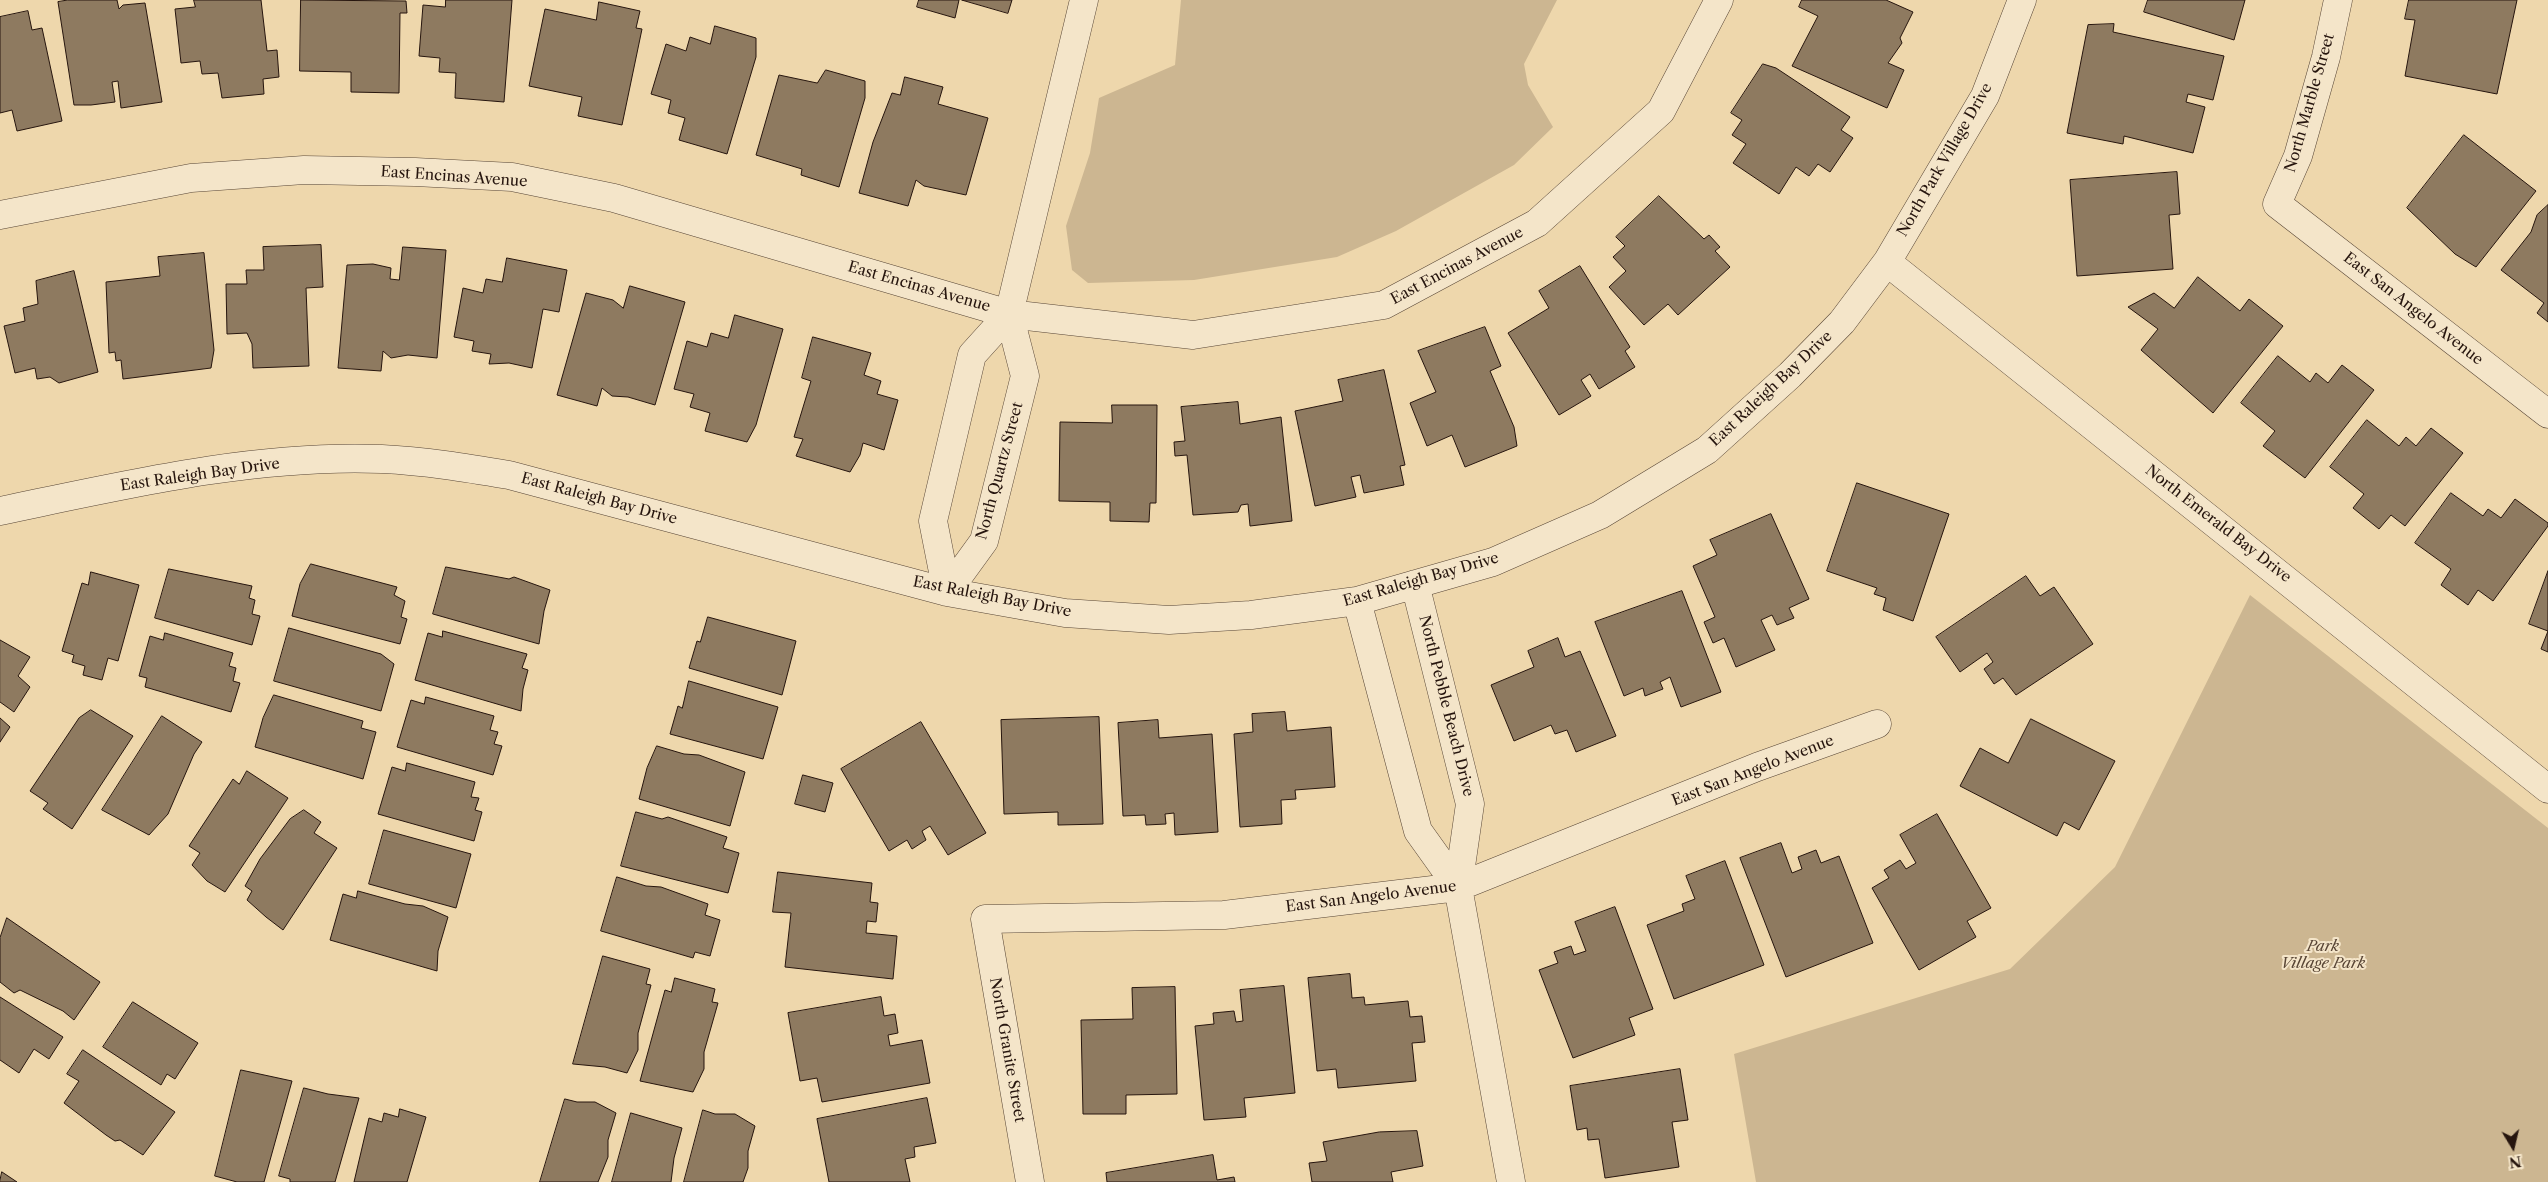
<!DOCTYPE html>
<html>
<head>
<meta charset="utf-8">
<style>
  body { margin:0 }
  #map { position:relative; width:2548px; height:1182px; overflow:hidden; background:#eed7ac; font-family:"Libre Caslon Text",serif }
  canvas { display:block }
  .north { position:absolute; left:2488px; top:1122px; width:50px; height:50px; -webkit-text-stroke:4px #f4e5c9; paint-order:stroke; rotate:171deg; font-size:14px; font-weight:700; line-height:20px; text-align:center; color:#26150e }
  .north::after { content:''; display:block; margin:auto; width:18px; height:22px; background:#26150e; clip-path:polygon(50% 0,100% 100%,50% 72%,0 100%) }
</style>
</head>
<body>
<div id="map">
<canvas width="2548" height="1182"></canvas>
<div class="north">N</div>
</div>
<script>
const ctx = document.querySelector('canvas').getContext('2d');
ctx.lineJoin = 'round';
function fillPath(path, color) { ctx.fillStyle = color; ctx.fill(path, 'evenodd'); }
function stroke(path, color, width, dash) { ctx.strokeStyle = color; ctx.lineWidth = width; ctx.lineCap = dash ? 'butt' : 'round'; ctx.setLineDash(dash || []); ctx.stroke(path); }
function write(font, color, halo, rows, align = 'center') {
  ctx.font = font + ' "Libre Caslon Text",serif'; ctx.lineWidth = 4; ctx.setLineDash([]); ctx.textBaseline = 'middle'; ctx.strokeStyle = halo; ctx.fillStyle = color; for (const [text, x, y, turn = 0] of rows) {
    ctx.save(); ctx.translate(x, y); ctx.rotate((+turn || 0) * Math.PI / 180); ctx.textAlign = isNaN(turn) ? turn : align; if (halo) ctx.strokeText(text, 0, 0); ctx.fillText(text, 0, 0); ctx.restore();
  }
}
const green = new Path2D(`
  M1181 0H1557L1524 64 1528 85 1553 127 1514 165 1396 231 1337 257 1194 280 1088 283 1072 270 1066 226 1090 153 1099 98 1175 65Z
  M2250 595 2548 828V1182H1756L1734 1054 2010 969 2115 867Z`);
const building = new Path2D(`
  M68 0H117L119 9 123 5 145 3 162 102 121 108 118 81 112 82 115 102 91 105H74L58 2Z
  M194 0H261L267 51 277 50 279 77 263 79 264 94 222 98 218 73 202 74 200 61 181 63 175 9 195 7Z
  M301 0 406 1 407 13H400L399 93 351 92V72L300 71Z
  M446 0H512L504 102 455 98 456 73 439 72 440 58 419 56 423 5 445 7Z
  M919 0H959L955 18 917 7Z
  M962 0H1012L1008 13Z
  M1802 0H1886L1913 12 1900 38 1902 43 1888 63 1904 70 1887 108 1792 66 1818 16 1799 7Z
  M2148 0H2245L2234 40 2144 12Z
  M2409 0H2517L2497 94 2405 76 2415 20 2405 19Z
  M599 2 640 11 636 28 642 29 622 125 578 116 582 97 529 86 545 9 596 20Z
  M28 11 32 30 42 28 62 121 17 131 12 110 0 113V17Z
  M2114 24 2113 32 2224 56 2213 100 2188 94 2186 102 2205 107 2193 153 2124 136 2123 144 2067 133 2088 25Z
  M715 26 756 38V57L727 154 679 140 685 118 668 113 671 100 651 94 666 44 686 51 690 37 710 44Z
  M1763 64 1776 68 1850 117 1841 130 1853 138 1830 172 1818 164 1809 176 1796 167 1779 194 1733 163 1746 144 1732 135 1742 120 1731 113Z
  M826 70 865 81V98L839 187 801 175 802 169 756 155 779 75 817 83Z
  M905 77 943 87 938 104 988 118 966 195 924 186 916 180 908 206 859 193 873 142 892 93 900 95Z
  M2464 135 2536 191 2476 267 2455 254 2407 208Z
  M2177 172 2180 214 2169 215 2173 269 2077 276 2070 180Z
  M1659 196 1704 239 1709 235 1720 247 1715 251 1730 267 1678 315 1668 304 1644 325 1609 287 1626 271 1613 257 1625 246 1616 237Z
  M2548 205V322L2537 313 2544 303 2501 270 2531 232 2537 215Z
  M321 245 323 287 306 288 309 366 253 368 252 344 247 333 227 334 226 284H247L246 270H264L263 247Z
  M403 247 446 250 437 358 408 355 391 358 383 351 381 371 338 368 347 265 373 264 391 268 390 279 399 280Z
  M204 253 214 350 211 368 123 379 121 360 116 361 115 352 109 353 106 282 160 276 158 257Z
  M507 258 567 270 559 312 543 309 532 368 509 363 489 364 491 354 472 351 474 341 454 337 463 288 483 293 486 279 502 282Z
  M1580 266 1630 347 1625 351 1635 367 1599 389 1590 374 1581 380 1591 396 1559 415 1508 333 1549 308 1539 291Z
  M74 271 98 372 59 383 50 377 37 379 35 368 15 373 4 326 25 321 23 308 38 304 36 281Z
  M2198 277 2240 311 2249 299 2283 326 2213 413 2141 350 2158 329 2128 307 2154 293 2174 308Z
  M630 286 685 302 655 405 628 397 612 396 602 388 597 406 557 395 586 293 613 300 623 308Z
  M735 315 783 329 756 425 747 442 705 431 710 413 690 407 694 394 674 389 687 341 707 347 711 333 728 338Z
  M1485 327 1501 366 1490 371 1514 427 1517 446 1465 467 1452 435 1427 446 1410 403 1436 392 1418 351Z
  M813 337 871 353 864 375 881 381 877 394 898 400 884 450 863 443 860 455 850 472 796 456 803 439 794 437 811 381 802 378Z
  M2278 356 2310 382 2316 373 2328 383 2342 365 2374 390 2305 478 2263 446 2275 431 2241 403Z
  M1384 370 1405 465 1400 466 1404 485 1364 493 1360 475 1351 477 1356 497 1315 506 1295 411 1343 401 1338 380Z
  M1238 402 1240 424 1281 417 1292 521 1250 526 1248 504 1241 505 1238 512 1193 515 1187 455 1175 456 1174 442 1185 441 1181 407Z
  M1112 405H1157L1156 503H1150L1149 522 1110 521V502L1059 501 1060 422 1112 423Z
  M2367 420 2399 446 2406 437 2416 446 2431 428 2463 453 2405 526 2391 515 2379 529 2353 508 2364 494 2330 467Z
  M1857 483 1949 514 1913 621 1883 610 1886 598 1874 594 1877 588 1827 571Z
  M2451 493 2483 516 2488 509 2501 518 2515 499 2548 523V526L2493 601 2478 590 2468 605 2441 585 2451 569 2415 543Z
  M1771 514 1809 599 1789 608 1794 618 1777 625 1772 615 1761 620 1775 650 1736 667 1724 638 1713 643 1704 622 1715 617 1693 566 1717 555 1710 540Z
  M311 564 397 587 394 595 405 601 401 617 407 619 400 644 292 616 300 584Z
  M446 567 509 579 514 577 550 590 544 611 539 644 433 614Z
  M169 569 252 586 249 598 255 600 252 614 260 616 252 645 155 618Z
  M2548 571V652L2541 649 2548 631 2529 624Z
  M91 572 139 585 118 661 108 658 102 680 83 675 85 666 72 662 74 655 62 651 82 583 88 585Z
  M2026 576 2040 596 2054 587 2093 644 2016 695 2003 678 1994 684 1984 669 1993 662 1987 653 1960 672 1936 637Z
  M1682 591 1721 692 1681 707 1670 677 1660 682 1663 689 1645 696 1643 688 1624 696 1595 622Z
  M708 617 796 641 782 695 689 668 697 641 700 642Z
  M289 628 381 654 394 664 381 711 274 681Z
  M443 631 527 654 522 668 528 670 523 689 521 711 415 680 428 633 442 637Z
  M165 633 233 653 229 666 236 668 233 681 240 683 231 712 145 687 147 678 139 676 150 636 163 640Z
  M1558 638 1565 657 1580 651 1616 736 1576 752 1567 730 1555 734 1551 725 1514 741 1491 685 1534 667 1528 651Z
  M0 640 30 657 18 676 30 687 14 712 0 702Z
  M689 681 778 707 763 759 670 734 678 706 682 708Z
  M274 695 363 721 361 728 376 732 363 779 255 747 263 718Z
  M426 697 494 716 490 730 498 732 494 744 502 746 493 775 397 747 411 700 424 704Z
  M91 710 133 736 72 829 43 809 48 803 30 791 79 718Z
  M1285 712 1287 731 1331 727 1335 787 1295 790 1296 799 1281 800 1282 824 1240 827 1234 734 1253 732 1252 714Z
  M162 716 202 742 194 754 168 814 149 835 102 810Z
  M1099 717 1103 824 1058 825V812L1004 814 1001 720Z
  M0 718 10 727 0 742Z
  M2031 719 2115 761 2079 830 2064 822 2057 836 1960 786 1980 748 2008 763Z
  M1158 720 1159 738 1212 734 1218 832 1175 835 1174 813 1165 814 1166 824 1146 825 1145 815 1123 816 1118 723Z
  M921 722 986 833 948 855 930 826 922 831 926 840 912 849 907 840 889 851 841 769Z
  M657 746 684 754 699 755 745 772 730 826 639 799 647 768Z
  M407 763 475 782 471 797 479 798 475 810 482 812 474 841 378 814 392 767 405 771Z
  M247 771 288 798 225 892 207 881 192 865 200 853 189 846 233 779 239 784Z
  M803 775 833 783 825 812 795 804Z
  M304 810 321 822 314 833 337 848 283 930 266 917 247 900 252 891 245 886 260 859 290 819Z
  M636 812 662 819 668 817 727 837 723 848 739 853 728 893 621 866Z
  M1937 814 1991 908 1967 921 1976 937 1919 970 1872 888 1889 878 1884 870 1900 860 1906 869 1916 863 1900 835Z
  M384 830 471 854 456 908 369 884Z
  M1781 843 1792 873 1802 869 1798 857 1816 850 1821 863 1839 856 1873 943 1786 977 1740 858Z
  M1725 861 1764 965 1674 999 1647 925 1684 911 1682 904 1695 899 1686 876Z
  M778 872 872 883 870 902 878 903 876 922 867 921 866 933 897 936 893 979 785 967 791 913 773 912Z
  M617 877 646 886 661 887 708 904 705 915 720 920 710 956 695 952 693 958 601 931Z
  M358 891 405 904 423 906 448 917 438 951 437 971 330 940 343 894 356 898Z
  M1615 907 1653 1009 1629 1018 1635 1035 1573 1058 1539 970 1558 963 1554 952 1571 946 1574 955 1586 951 1575 922Z
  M7 918 100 982 74 1020 63 1011 20 990 14 993 0 982V938Z
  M603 956 650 969 646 984 651 985 638 1033V1050L627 1073 605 1067 573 1064Z
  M1350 974 1352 998 1364 997 1365 1005 1408 1001 1410 1017 1422 1016 1425 1042 1412 1043 1416 1081 1338 1088 1336 1069 1317 1071 1308 978Z
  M675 978 715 989 712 1002 718 1003 704 1052V1069L693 1092 640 1081 665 990 671 992Z
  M1284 986 1295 1093 1244 1098 1246 1117 1204 1120 1195 1026 1214 1024 1213 1013 1234 1011 1236 1022 1243 1021 1240 990Z
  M1175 987 1177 1094 1126 1095V1114H1083L1081 1020 1133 1019 1132 988Z
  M0 997 63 1037 49 1059 34 1049 19 1073 0 1060Z
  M881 997 884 1016 895 1014 898 1033 888 1035 890 1046 922 1040 930 1083 822 1102 817 1078 800 1081 788 1013Z
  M133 1002 198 1043 175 1079 167 1074 161 1085 103 1047Z
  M83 1050 175 1112 143 1155 120 1140 115 1141 106 1135 64 1103 79 1081 67 1074Z
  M1680 1069 1688 1120 1672 1122 1679 1167 1605 1178 1599 1139 1588 1140 1587 1128 1577 1130 1570 1086Z
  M241 1070 292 1081 264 1182H237L215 1176Z
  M304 1088 328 1094 359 1098 335 1182H290V1179L279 1176Z
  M927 1098 936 1143 914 1147 915 1157 905 1159 910 1182H829L817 1119Z
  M565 1099 577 1102H595L616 1113 608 1140V1157L598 1182H540Z
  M400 1109 426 1117 407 1182H354L369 1118 382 1122 384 1113 398 1117Z
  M703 1110 715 1114H735L755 1126 748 1151V1168L743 1182H684Z
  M631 1113 682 1128 674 1158 671 1182H612Z
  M1417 1131 1423 1166 1391 1172 1393 1182H1312L1309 1163 1327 1161 1323 1142 1379 1132Z
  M1213 1155 1217 1180 1234 1177 1235 1182H1107L1106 1173Z
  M2 1172 17 1182H0Z`);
const minor = new Path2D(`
  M2338 0 2326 57 2298 156 2277 204 2548 414
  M0 215 191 178 304 170 415 172 512 177 614 198 1009 314 1193 335 1384 305 1537 223 1661 111 1719 0
  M1887 262 2548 789
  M0 511C125 485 254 454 382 459 425 461 467 468 509 475L947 592 1065 613 1169 620 1251 615 1357 601 1493 562 1600 515 1707 450 1790 375 1842 322 1887 262 1985 96 2022 0
  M1415 584 1470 804 1458 887 1511 1182
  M947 592 984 541 1025 376 1009 314 1084 0
  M947 592 933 521 972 355 1009 314
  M1357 601 1418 831 1458 887
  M1030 1182 985 919 1224 915 1458 887 1757 767 1877 724`);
const streetNames = [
  ["North Marble Street",2310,103,-74],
  ["North Park Village Drive",1945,160,-60],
  ["East Encinas Avenue",454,177,4],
  ["East Encinas Avenue",1457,266,-28],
  ["East Encinas Avenue",919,287,16],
  ["East San Angelo Avenue",2413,309,38],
  ["East Raleigh Bay Drive",1771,389,-43],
  ["North Quartz Street",1000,471,-75],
  ["East Raleigh Bay Drive",200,475,-8],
  ["East Raleigh Bay Drive",599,499,15],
  ["North Emerald Bay Drive",2218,524,38],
  ["East Raleigh Bay Drive",1421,580,-16],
  ["East Raleigh Bay Drive",992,597,11],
  ["North Pebble Beach Drive",1446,706,76],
  ["East San Angelo Avenue",1753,771,-21],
  ["East San Angelo Avenue",1371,897,-7],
  ["North Granite Street",1007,1050,80]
];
const parkNames = [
  ["Park",2323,947],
  ["Village Park",2323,964]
];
fillPath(green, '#ccb691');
fillPath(building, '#8e7a60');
stroke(building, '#26150e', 1);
stroke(minor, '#584636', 29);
stroke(minor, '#f4e5c9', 28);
write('15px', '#26150e', '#f4e5c9', streetNames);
write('italic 15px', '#584535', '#f4e5c9', parkNames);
</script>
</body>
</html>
